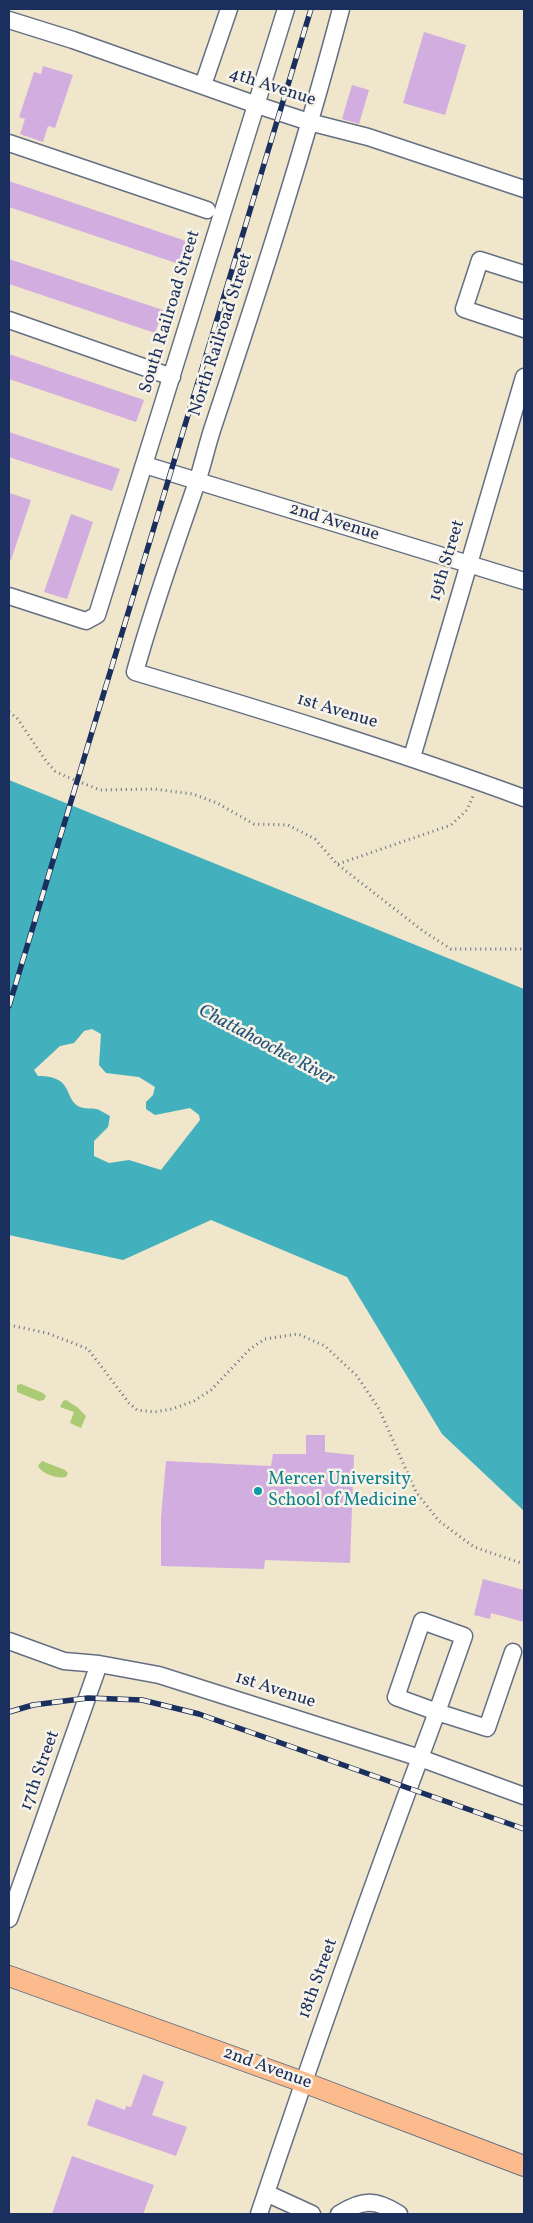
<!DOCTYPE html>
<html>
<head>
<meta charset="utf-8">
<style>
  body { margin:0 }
  #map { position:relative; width:533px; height:2223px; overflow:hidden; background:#efe6cb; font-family:Vollkorn,serif }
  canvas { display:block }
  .frame { position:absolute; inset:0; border:10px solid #1b2f5e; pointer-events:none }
</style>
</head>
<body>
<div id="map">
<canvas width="533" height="2223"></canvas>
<div class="frame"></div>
</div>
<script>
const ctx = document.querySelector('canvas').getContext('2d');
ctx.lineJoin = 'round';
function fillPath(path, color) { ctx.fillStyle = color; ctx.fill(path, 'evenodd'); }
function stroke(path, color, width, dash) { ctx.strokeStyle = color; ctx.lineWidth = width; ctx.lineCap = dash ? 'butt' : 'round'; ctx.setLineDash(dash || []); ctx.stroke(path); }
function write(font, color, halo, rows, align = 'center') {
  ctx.font = font + ' Vollkorn,serif'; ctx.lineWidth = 5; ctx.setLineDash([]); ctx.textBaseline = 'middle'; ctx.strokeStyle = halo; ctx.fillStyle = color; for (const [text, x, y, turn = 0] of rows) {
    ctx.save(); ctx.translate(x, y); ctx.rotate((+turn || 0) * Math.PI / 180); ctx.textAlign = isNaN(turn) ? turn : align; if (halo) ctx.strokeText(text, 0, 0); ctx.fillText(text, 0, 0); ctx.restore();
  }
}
const green = new Path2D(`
  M21 1384 43 1393 46 1396 44 1400 39 1401 17 1392V1385Z
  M66 1400 77 1407 86 1416 81 1428 70 1423 74 1412 60 1407 63 1401Z
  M42 1461 65 1470 68 1473 66 1477C57 1479 42 1474 38 1466Z`);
const water = new Path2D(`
  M9 780 524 989V1511L442 1434 347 1277 211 1220 123 1260 9 1235ZM92 1029 101 1034 99 1065 106 1073 139 1077 155 1087 153 1095 146 1102V1109L155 1115 190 1108 199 1115 200 1120 161 1170 129 1160 109 1163 94 1156V1141L108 1127 110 1116C106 1114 101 1110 96 1109 91 1108 85 1109 80 1107 63 1099 75 1076 38 1076L34 1070 60 1046 74 1043 84 1031Z`);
const building = new Path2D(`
  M424 32 466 45 445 115 403 103Z
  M43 66 73 75 55 128 48 126 43 142 20 134 25 119 19 117 34 72 41 74Z
  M352 85 369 90 359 124 342 119Z
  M9 181 186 241 179 264 9 207Z
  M9 259 163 310 155 333 9 284Z
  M9 354 144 400 136 422 9 379Z
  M9 432 120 469 112 491 9 457Z
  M9 493 31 500 11 560 9 559Z
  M71 514 93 522 67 599 44 592Z
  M306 1435H325V1452L354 1455 350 1563 265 1560 264 1569 161 1566V1517L166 1461 271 1466 273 1454H306Z
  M483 1579 524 1590V1622L491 1613 490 1619 474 1615Z
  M143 2074 164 2082 152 2115 187 2127 176 2156 87 2125 96 2099 125 2110 126 2106 131 2107Z
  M72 2156 154 2185 143 2214H52Z`);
const path = new Path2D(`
  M9 712 17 718 46 761 55 771 65 776 100 790 154 789 193 794 217 803 254 824 288 825 315 839 337 864 423 931 451 949H524
  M338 864 451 825 467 810 474 794
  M9 1325 47 1333 88 1349 129 1403 137 1410 155 1412 172 1409 194 1401 211 1390 250 1349 265 1339 298 1334 325 1346 357 1376 379 1409 416 1492 439 1521 474 1547 524 1564`);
const minor = new Path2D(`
  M341 9C304 150 259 289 213 427 207 445 203 464 197 482 175 546 153 607 135 672 266 711 396 751 524 798
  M9 20 73 40 257 105 309 122 368 137 524 189
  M203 85 229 9
  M9 143 207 210
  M524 274 480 260 464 309 524 329
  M9 320 172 377
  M145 465 524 581
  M9 596 86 621 97 615 286 9
  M412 757 524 377
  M422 1621 464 1636 437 1712 396 1697Z
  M9 1641 64 1661 99 1664 159 1675 420 1758 524 1796
  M9 1919 99 1664
  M266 2193 312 2214
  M259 2214C315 2046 375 1878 437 1712L487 1728 513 1652
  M339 2214C363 2199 376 2199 399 2214`);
const major = new Path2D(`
  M9 1976 303 2082 524 2166`);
const rail = new Path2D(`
  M9 1006 311 9
  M9 1712 33 1705 88 1698 142 1700 199 1714 524 1829`);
const markers = [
  [258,1491,5,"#0f9aa8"]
];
const streetNames = [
  ["4th Avenue",272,88,18],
  ["South Railroad Street",171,312,-73],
  ["North Railroad Street",222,335,-72],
  ["2nd Avenue",334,523,17],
  ["19th Street",448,561,-73],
  ["1st Avenue",337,712,17],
  ["1st Avenue",275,1691,18],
  ["17th Street",41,1771,-70],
  ["18th Street",319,1979,-70],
  ["2nd Avenue",267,2069,20]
];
const cultureNames = [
  ["Mercer University",268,1481],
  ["School of Medicine",268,1502]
];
const waterNames = [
  ["Chattahoochee River",266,1046,28]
];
fillPath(green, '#aacb73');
fillPath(water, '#42b0bd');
fillPath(building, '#d2addf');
stroke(minor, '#656f84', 19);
stroke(major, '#656f84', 22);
stroke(path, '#656f84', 3, [1, 4]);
stroke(minor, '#fff', 16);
stroke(major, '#fbbb8d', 20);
stroke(rail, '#1b2f5e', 5.5);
stroke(rail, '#f7f3e8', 4, [11]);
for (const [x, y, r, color] of markers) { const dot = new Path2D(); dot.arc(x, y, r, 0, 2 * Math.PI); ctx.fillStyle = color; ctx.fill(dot); stroke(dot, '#f7f3e8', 2); }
write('18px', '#1b2f5e', '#f7f3e8', streetNames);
write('18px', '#0d838f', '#f7f3e8', cultureNames, 'left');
write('italic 19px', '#27567a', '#f7f3e8', waterNames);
</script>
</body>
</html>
